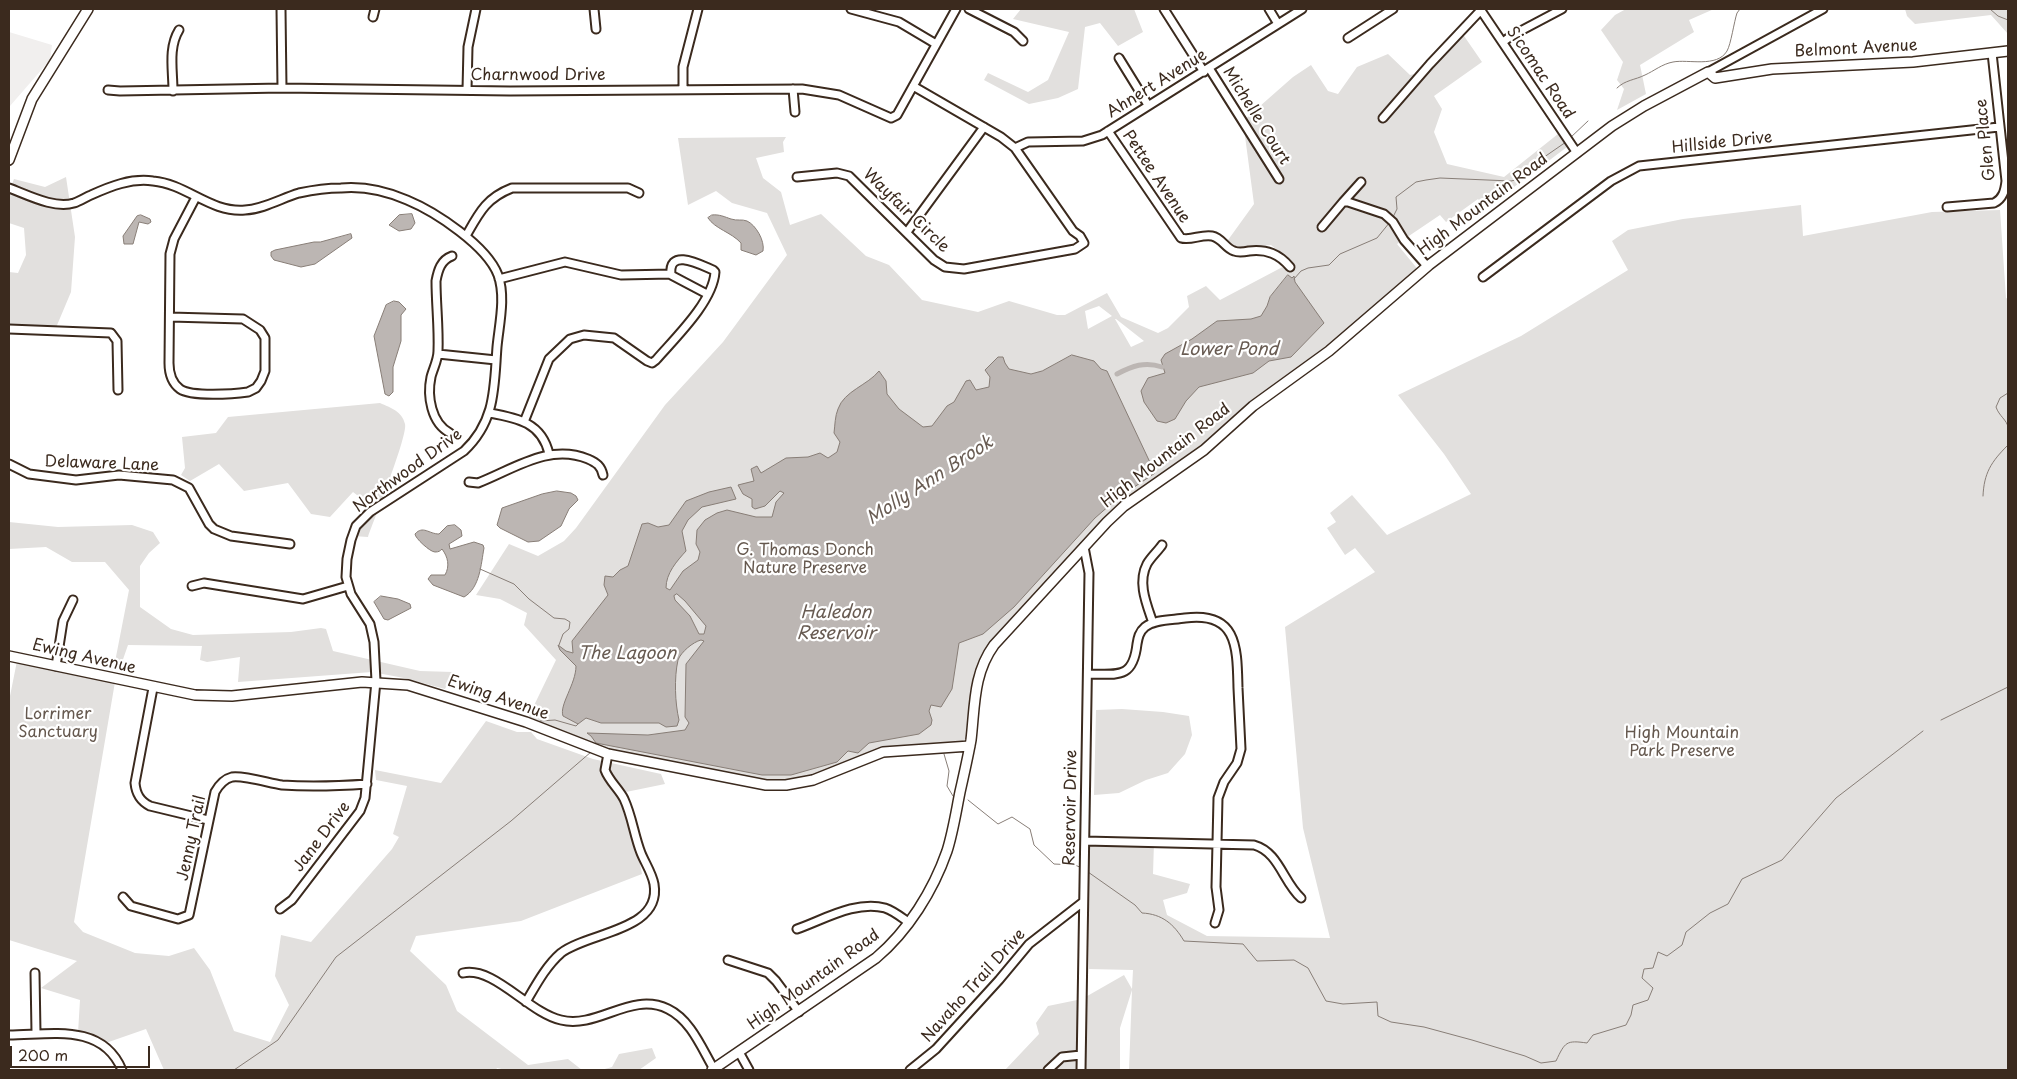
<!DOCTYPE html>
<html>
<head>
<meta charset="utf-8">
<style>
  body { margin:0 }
  #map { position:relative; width:2017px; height:1079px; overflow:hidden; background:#fff; font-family:"Playpen Sans",sans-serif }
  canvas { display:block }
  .frame { position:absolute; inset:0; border:10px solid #3b2a1e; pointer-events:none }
  .scale { position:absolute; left:10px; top:1046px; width:140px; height:22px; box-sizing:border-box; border:2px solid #3b2a1e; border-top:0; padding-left:6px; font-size:15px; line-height:18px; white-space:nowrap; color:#3b2a1e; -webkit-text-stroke:4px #fff; paint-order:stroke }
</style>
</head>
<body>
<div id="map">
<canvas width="2017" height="1079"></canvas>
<div class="frame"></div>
<div class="scale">200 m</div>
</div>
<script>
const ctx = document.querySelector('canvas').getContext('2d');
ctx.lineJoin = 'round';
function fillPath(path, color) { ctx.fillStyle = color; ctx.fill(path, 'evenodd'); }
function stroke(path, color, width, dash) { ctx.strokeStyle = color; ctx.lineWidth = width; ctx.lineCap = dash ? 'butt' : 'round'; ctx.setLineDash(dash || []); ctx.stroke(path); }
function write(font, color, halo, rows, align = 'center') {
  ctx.font = font + ' "Playpen Sans",sans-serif'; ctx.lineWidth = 4.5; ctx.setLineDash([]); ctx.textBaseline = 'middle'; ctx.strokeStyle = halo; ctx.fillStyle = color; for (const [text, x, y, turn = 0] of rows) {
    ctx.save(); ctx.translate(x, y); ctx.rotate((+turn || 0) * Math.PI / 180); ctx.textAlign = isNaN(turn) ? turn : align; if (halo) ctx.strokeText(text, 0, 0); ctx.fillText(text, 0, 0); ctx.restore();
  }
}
const built = new Path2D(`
  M9 32 52 45 50 60 10 106Z`);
const green = new Path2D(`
  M1021 9H1134L1143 32 1118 46 1100 23 1085 27 1078 89 1058 98 1029 104 984 80 988 73 1028 92 1048 80 1069 32 1013 19Z
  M1626 9H1714L1689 20 1694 32 1640 65 1646 94 1617 110 1624 89 1617 80 1623 62 1601 30 1615 15Z
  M1905 9H2008V40V34L1991 15 1915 24 1907 16Z
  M1462 33 1482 62 1434 96 1442 109 1434 132 1447 164 1504 177 1558 134 1567 147 1486 208 1478 199 1446 222 1440 215 1397 244 1420 272 1240 418 1125 506 984 660 970 746 891 750 786 785 608 754 526 722 556 660 524 625 527 613 500 599 476 595 509 544 538 556 564 541 576 528 665 405 723 342 787 255 767 213 732 203 716 191 688 205 678 138 786 137 783 142 784 152 756 158 763 178 781 192 790 225 821 214 866 256 889 265 922 300 978 312 1009 301 1057 315H1065L1107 293 1121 317 1158 333 1168 328 1189 307 1187 296 1206 286 1220 300 1292 262 1271 245 1237 248 1228 240 1254 204 1243 121 1293 77 1311 65 1328 91 1338 94 1357 67 1388 54 1410 75 1423 72ZM1099 306 1112 316 1088 329 1085 311ZM1115 319H1116L1144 341 1131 347Z
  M66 177 75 237 71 292 55 330 9 326V272L18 273 26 255 24 228 9 223V192L14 179 45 187Z
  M1801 205 1803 236 1932 212 2000 210 2006 298 2008 299V1070H1129L1132 990 1120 1028V1070H1005L1039 1034 1036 1023 1048 1006 1082 999 1124 975 1132 989 1133 970 1089 969V846L1154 842 1153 874 1190 884 1187 893 1163 900 1167 915 1207 936 1330 938 1303 828 1285 627 1375 572 1355 548 1345 555 1327 528 1336 522 1330 513 1352 495 1387 535 1471 494 1444 454 1398 395 1521 336 1628 270 1612 241 1628 230 1683 219Z
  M380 403C391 408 402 411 405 424 408 435 374 520 368 537L353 536 370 505 353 492 330 517 311 514 288 483 244 491 219 464 190 481 181 475 185 468 182 437 216 433 228 417Z
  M9 522 58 527 132 525 153 532 160 543 149 553 140 566V607L171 629 193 635 291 632 321 628 326 629 333 651 420 671 453 672 445 689 404 678 372 672 238 682 240 657 207 662 200 660 202 646 128 645 120 668 114 667 129 590 105 562H72L46 547 9 549Z
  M17 661 115 682 74 922 83 932 135 953 169 956 194 948 210 970 234 1031 270 1042 289 1005 275 976 281 935 311 942 392 849 399 837 393 834 407 786 376 780 375 770 441 783 486 721 517 732H531L537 739 593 759 661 774 665 784 626 792 642 874 521 921 416 936 410 951 446 985 457 1011 528 1065 568 1059 582 1070H506L497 1068 496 1070H164L146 1029 100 1045 78 1033 80 1000 41 988 77 961 9 940V701Z
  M1122 709 1163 712 1189 716 1192 735 1185 754 1168 773 1146 780 1119 793 1094 795 1096 710Z
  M652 1048 656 1058 639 1070H601L612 1067 619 1054Z`);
const water = new Path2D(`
  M412 214 415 223 411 229 399 231 389 225 399 215Z
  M141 215 150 219 151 222 148 224 139 222 133 244H124L123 236 137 216Z
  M712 215C719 214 725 217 731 219 737 221 742 219 747 221 756 225 765 241 763 251L756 255 741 250V243C731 232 715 229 708 218Z
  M351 234 352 238 315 264 301 267 274 260 271 256V252L275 250 314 242H320Z
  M1288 275 1292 278 1294 276 1295 282 1324 323 1291 357 1269 361 1253 373 1199 387 1186 401 1175 419 1166 423 1157 421 1144 402 1141 391 1148 378 1165 373 1161 360 1165 354 1192 339 1217 321 1251 319 1261 316 1267 306 1270 297Z
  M394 301 399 302 406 309 401 315V341L393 367V392L389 396 385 394 374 336 386 305Z
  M1072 355 1094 361 1101 369 1107 371 1155 473 1118 498 1095 518 1014 607 983 634 959 643 952 689 941 707 931 705 929 711 932 720 931 725 919 734 869 743 858 753 848 751 837 762 791 775H762L596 743 591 736 587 733 648 735 685 730 689 723 685 717 686 664 704 641 701 640C693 642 681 652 678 660 674 678 675 703 679 720L677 726 666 727 659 723H601L586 718 578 724 563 716C559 705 576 684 576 666L560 650 558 645 566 651 573 653 572 641 608 595 604 585 605 576 613 577 620 570 628 566 642 524 648 523 658 527 669 525 686 501 709 492 731 487 736 499 702 507 688 520 682 531 686 551C677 561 666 573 666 588L670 590 683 571 698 560 700 552 696 544 697 530 705 520 717 513 727 510 756 517H772L776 502 784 493 780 491 765 506 755 509 752 507V499L743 494 738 485 754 481 751 469 757 466 761 473 786 458 808 457 820 453 828 458 837 452 840 442 834 433C835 425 835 416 838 409 844 391 868 385 879 371L886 381 887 394 899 409 923 427 932 426 947 406 954 402 966 381 970 380 976 390 989 387 990 377 985 370 998 357H1003L1005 363 1009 369 1031 374 1042 371ZM677 594 685 601 706 626 704 634H699L690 616 675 600 674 596Z
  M557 491 571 493 576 496 578 500 569 509 561 526 539 541 528 542 500 528 497 525 502 508 542 494Z
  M455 525 461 530 462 536 449 544 450 549 474 542 483 545 484 548C481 564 480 588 464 597L433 585 428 579 431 575H445C450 566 448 557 442 549 440 551 439 552 435 552 430 552 415 538 415 534 423 525 429 534 439 534L447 526Z
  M381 596 398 599 410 604 411 608 388 620 384 619 374 602Z`);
const stream = new Path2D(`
  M1990 9 1998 16 2008 20
  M1617 88C1625 80 1635 80 1645 75 1654 71 1662 64 1673 62 1688 59 1717 68 1727 51 1731 44 1734 22 1737 13L1740 9
  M1570 138 1588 121
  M1392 219 1397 209 1396 197 1416 182 1426 180 1440 178 1511 181 1520 179 1537 162 1566 142
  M1294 279 1301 271 1308 268 1329 265 1340 254 1377 238 1390 222
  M2008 393 2000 398 1996 407C1999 416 2007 420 2008 427
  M1983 496C1984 473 1991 462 2008 445V443
  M480 569 514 584 529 599 554 618 565 619 570 622 569 629 563 634 559 645
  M1941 720 2008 687
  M540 721 555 720 576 726 578 724
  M944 754 949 771 947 786 953 796
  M968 800 998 824 1012 817 1030 829 1034 845 1054 864 1075 865 1082 868
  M1088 872 1135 905 1142 913C1162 914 1174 924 1184 941L1243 944 1257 961 1294 960 1308 968 1326 1001 1343 1004 1377 1002 1378 1016 1391 1022 1424 1027 1472 1040 1525 1056 1541 1063 1556 1061C1565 1042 1566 1040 1587 1043L1593 1035 1626 1025 1631 1015 1633 1005 1648 1000 1653 988 1642 978 1644 969 1653 968 1658 952 1667 956 1682 945 1686 932 1710 913 1728 904 1742 879 1782 860 1836 798 1923 731
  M234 1070 278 1040 336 957 511 821 591 752`);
const canal = new Path2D(`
  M1117 374C1132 366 1145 361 1162 367`);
const minor = new Path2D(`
  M281 9 282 88
  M594 9 596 29
  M851 9 899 22 936 44
  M969 9 1014 32 1023 41
  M1164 9 1204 72
  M1269 9 1278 24
  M1480 9 1577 153
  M373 17 375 9
  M1348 38 1393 9
  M1503 42 1511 36 1562 9
  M1119 58 1148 105
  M1209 68 1279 179
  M1708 72 1823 9
  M683 89V67L698 9
  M793 89 795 112
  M108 90 120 91 282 88 510 91 802 89 839 95 891 118 897 115 956 9
  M467 90 468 47 476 9
  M173 91C173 70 168 48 179 30
  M1383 118 1430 64 1481 10
  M1108 131 1181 238C1191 241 1201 234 1212 236 1222 238 1225 248 1234 251 1239 253 1244 252 1249 251 1267 249 1279 254 1290 267
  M1015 148 1028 142 1083 141 1102 135 1302 9
  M797 177 837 173 849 176 934 260 945 267 964 269 1075 249 1084 243 1080 236 1073 231 1015 148 1001 137 913 86
  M9 188C28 195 54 209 74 203 80 201 86 197 91 195 111 186 131 178 153 181 187 184 210 213 245 210 264 209 282 198 299 193 313 190 327 188 341 188 363 186 386 191 407 200 436 212 487 246 498 275 506 297 499 325 497 347 494 387 496 421 464 451L370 512 356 526 351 540 347 559 346 577 351 594 370 624 374 642 376 681 365 798 360 811 292 900 280 909
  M1343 202 1361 182
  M1947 207 1994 203C2003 199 2005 190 2006 181L1992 53
  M1322 227 1343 202H1348L1384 214 1393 222 1404 240 1427 266
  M907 232 984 127
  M466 236C479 213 486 198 512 188H628L639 193
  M1483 277 1611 181 1639 166 1999 127
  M499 279 565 262 621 275 671 274
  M170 317 243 319 260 330 265 338V371L261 381 256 388 248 392C234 394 191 397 180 389 172 383 169 373 169 363L170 254 174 239 196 197
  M9 329 111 333 117 341 118 390
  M438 354 496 360
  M490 413C518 418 542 423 549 454
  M524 422 549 359 570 339 584 335 614 338 647 361 652 363 656 360C675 338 713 302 715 272L713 270C701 265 668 247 671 275L707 294
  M450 433C431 423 427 396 431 377 433 369 438 360 438 351 439 328 436 304 436 281 438 270 441 260 452 256
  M9 464 29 474 76 480 119 475 173 480 189 488 209 524 214 529 231 536 290 544
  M469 482 478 483C514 469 549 443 588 459 597 463 601 466 603 475
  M192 586 204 583 303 599 348 586
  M1153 623C1147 605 1137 583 1147 564 1151 557 1158 551 1162 545
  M56 666 63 621 73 600
  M1088 674C1117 674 1133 680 1137 644 1138 638 1139 632 1145 627 1155 619 1173 620 1185 618 1238 611 1237 648 1238 688 1239 709 1240 729 1241 749L1237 763 1224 782 1218 798 1216 887 1219 910 1215 923
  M153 688 135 783C136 794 140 801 150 806L208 820
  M1085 841 1254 845C1279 852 1283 882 1301 898
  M123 897 131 906 178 919 189 915 215 792C219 785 224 779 232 777 243 775 269 783 282 785 311 787 338 786 367 784
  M797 929C823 920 856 900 885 908 894 911 901 917 908 922
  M728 960 768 973 776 981 799 1012
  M35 973 36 1033
  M463 973C494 966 529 1013 561 1020 598 1029 631 991 668 1009 691 1020 702 1049 714 1069
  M526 1002C536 985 546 966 561 953 588 932 662 931 654 884 652 873 645 863 641 853 634 835 632 816 624 799 619 789 609 781 605 770L608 754
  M9 1035C49 1035 102 1022 122 1070
  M739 1052 749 1070
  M910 1070 936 1049 999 980 1029 944 1083 902
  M1048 1070 1062 1057 1081 1055
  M1081 1070 1089 573 1084 547`);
const major = new Path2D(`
  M9 160 32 99 88 9
  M9 656 195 695 232 696 362 682 408 685 526 722 608 754 766 785H786L813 780 883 752 970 746
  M712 1070 876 958C908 931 933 891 947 851 953 832 956 812 960 792 964 774 968 757 971 740 975 706 973 674 994 645L1107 522 1124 506 1204 450 1253 406 1329 351 1429 265 1612 126 1644 106 1708 72 1715 78 1772 69 1913 62 2008 51`);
const streetNames = [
  ["Belmont Avenue",1856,49,-3],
  ["Sicomac Road",1540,73,56],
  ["Charnwood Drive",538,76],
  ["Ahnert Avenue",1157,84,-32],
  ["Michelle Court",1256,116,58],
  ["Glen Place",1986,140,-96],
  ["Hillside Drive",1722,143,-6],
  ["Pettee Avenue",1156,177,56],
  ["High Mountain Road",1483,205,-37],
  ["Wayfair Circle",906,211,44],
  ["High Mountain Road",1166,456,-38],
  ["Delaware Lane",102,464,2],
  ["Northwood Drive",408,471,-36],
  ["Ewing Avenue",84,657,13],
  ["Ewing Avenue",498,698,19],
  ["Reservoir Drive",1071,808,-89],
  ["Jane Drive",322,837,-53],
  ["Jenny Trail",192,838,-78],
  ["High Mountain Road",814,980,-36],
  ["Navaho Trail Drive",974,986,-48]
];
const parkNames = [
  ["G. Thomas Donch",805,551],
  ["Nature Preserve",805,569],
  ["Lorrimer",58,715],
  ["Sanctuary",58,733],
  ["High Mountain",1682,734],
  ["Park Preserve",1682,752]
];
const waterNames = [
  ["Lower Pond",1229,350],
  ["Molly Ann Brook",930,481,-33],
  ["Haledon",836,613],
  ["Reservoir",836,634],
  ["The Lagoon",627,654]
];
fillPath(built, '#f1efee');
fillPath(green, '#e2e0de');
fillPath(water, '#bcb6b3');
stroke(water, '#887e77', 1);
stroke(stream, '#887e77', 1);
stroke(canal, '#bcb6b3', 5);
stroke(minor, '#3b2a1e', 11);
stroke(major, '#3b2a1e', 12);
stroke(minor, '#fff', 7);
stroke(major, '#fff', 9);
write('16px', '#3b2a1e', '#fff', streetNames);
write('16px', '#65584e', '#fff', parkNames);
write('italic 18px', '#685b52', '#fff', waterNames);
</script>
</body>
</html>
